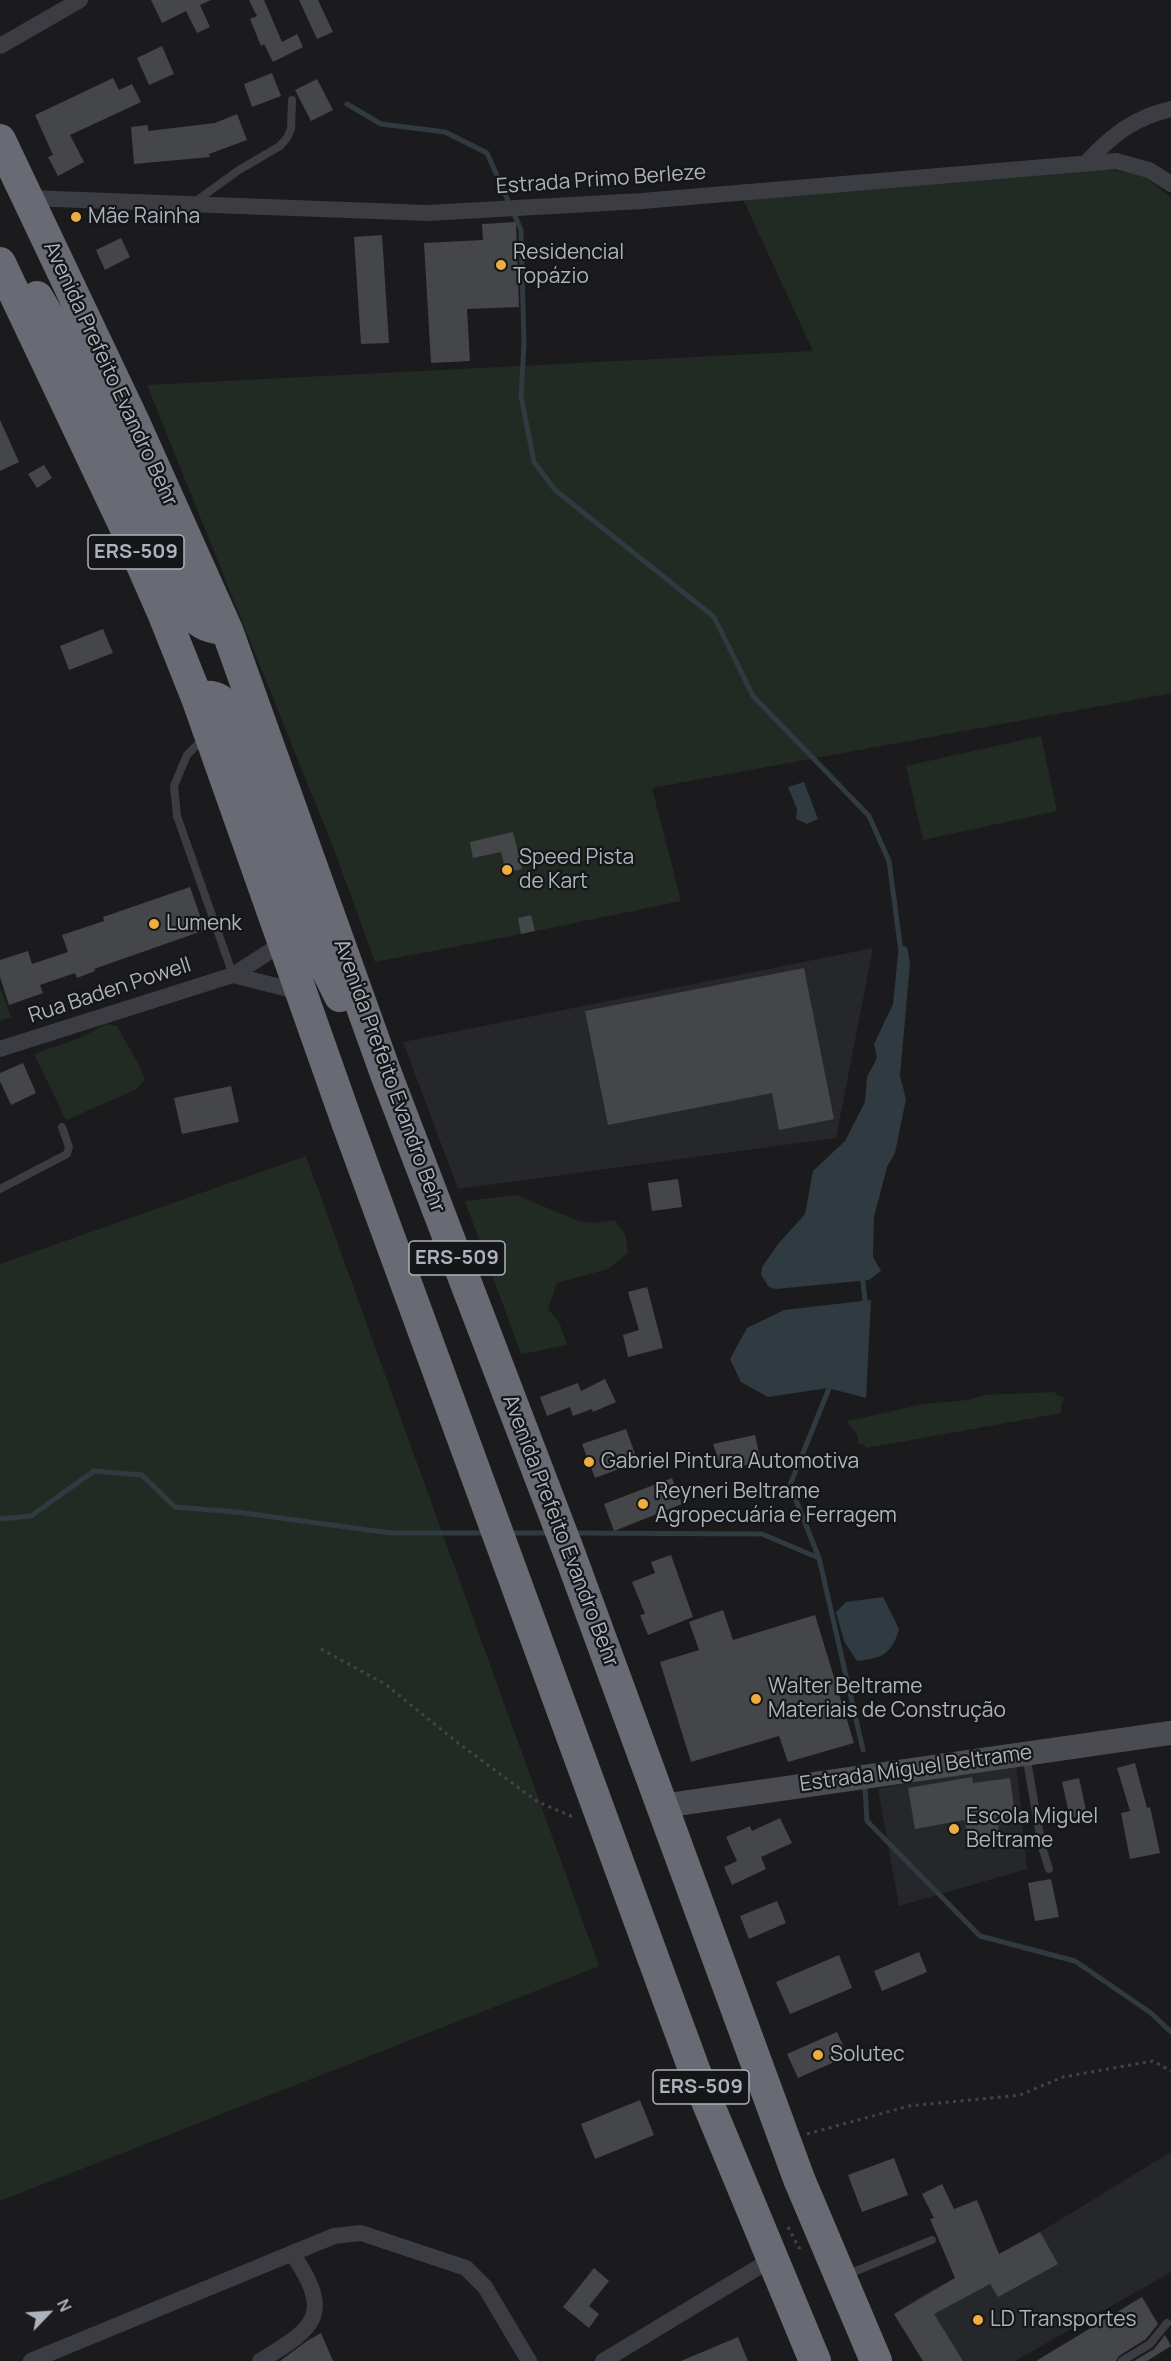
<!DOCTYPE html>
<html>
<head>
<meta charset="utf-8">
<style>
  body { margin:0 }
  #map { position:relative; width:1171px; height:2361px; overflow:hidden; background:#1b1b1d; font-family:Manrope,sans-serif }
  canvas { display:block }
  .north { position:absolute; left:18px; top:2283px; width:60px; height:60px; -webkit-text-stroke:4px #151618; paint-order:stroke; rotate:65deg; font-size:16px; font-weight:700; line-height:24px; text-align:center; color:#adb3bc }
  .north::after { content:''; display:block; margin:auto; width:21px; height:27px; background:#adb3bc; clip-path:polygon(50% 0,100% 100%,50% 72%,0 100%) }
</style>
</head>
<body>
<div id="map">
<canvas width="1171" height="2361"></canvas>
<div class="north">N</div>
</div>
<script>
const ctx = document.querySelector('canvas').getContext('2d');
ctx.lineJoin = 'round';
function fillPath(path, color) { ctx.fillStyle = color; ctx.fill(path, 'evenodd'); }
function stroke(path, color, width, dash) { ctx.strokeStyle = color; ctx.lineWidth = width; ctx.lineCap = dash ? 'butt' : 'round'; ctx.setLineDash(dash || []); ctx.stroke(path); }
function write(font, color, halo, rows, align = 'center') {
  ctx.font = font + ' Manrope,sans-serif'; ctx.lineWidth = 4.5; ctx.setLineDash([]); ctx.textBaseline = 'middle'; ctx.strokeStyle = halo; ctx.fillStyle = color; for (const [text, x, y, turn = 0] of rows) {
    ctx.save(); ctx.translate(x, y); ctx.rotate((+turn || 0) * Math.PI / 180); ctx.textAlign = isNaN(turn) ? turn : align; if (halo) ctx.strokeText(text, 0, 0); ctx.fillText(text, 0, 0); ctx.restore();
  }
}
const built = new Path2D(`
  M873 948 836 1138 458 1189 403 1042Z
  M1016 1763 1027 1869 899 1906 878 1789Z
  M1171 2152V2272L1015 2361H923L894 2314 923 2295 1040 2232Z`);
const green = new Path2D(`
  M1106 169 1143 175 1171 198V693L652 788 681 901 521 934 375 962 335 852 147 385 813 351 742 197Z
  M1041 736 1057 811 923 840 906 766Z
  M0 987 11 1017 0 1021Z
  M106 1024 117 1026C126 1044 139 1061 145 1080L135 1090 66 1120 34 1054 80 1038Z
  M306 1156 599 1966 0 2201V1264Z
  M516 1195 579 1221 592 1223 615 1220 626 1236 628 1253 608 1269 557 1283 548 1309 560 1324 567 1345 521 1354 465 1201Z
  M1054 1392 1058 1396 1064 1397 1061 1407 1062 1413 866 1448 863 1444H859L857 1435 847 1421 924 1404 968 1400 985 1395Z`);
const water = new Path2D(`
  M804 782 818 819 807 824 796 819 797 809 788 787Z
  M899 945 907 947 910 963 900 1076 906 1099 895 1153 887 1167 874 1217 873 1257 881 1271 869 1280 776 1289 769 1287 761 1275 762 1267 778 1244 805 1214 813 1171 845 1141 865 1102 867 1077 877 1058 874 1044 893 1004Z
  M871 1300 866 1398 828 1388 768 1397 741 1382 730 1359 747 1328 784 1310Z
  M883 1597 899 1629C892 1655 881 1658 857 1661L844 1641 836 1612 846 1602Z`);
const stream = new Path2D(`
  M347 104 381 124 445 132 487 153 521 230 524 344 521 396 534 462 555 490 714 617 753 696 869 816 889 861 901 952
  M862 1274 865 1300 863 1306
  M0 1519 31 1516 94 1471 142 1475 175 1507 236 1512 391 1533H488
  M509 1533H551
  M572 1533 762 1534 819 1558 863 1750
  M819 1558 790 1485 832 1381
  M865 1789 867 1821 980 1936 1075 1961 1151 2013 1171 2032`);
const building = new Path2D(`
  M151 0H211L200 5 210 27 197 33 186 11 162 23Z
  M249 0H264L282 42 297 34 303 47 273 62 264 44 261 46 250 19 257 16Z
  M299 0H318L333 32 317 39Z
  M162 46 174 74 149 85 137 58Z
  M272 73 281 96 252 107 244 84Z
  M113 78 119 90 132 84 141 102 70 135 84 162 58 176 48 157 53 155 35 115Z
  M317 79 333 110 311 121 295 90Z
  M237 114 247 140 209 154 210 157 134 164 131 127 148 125V131L215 123Z
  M516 222 519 307 467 309 470 361 431 363 424 243 483 240 482 224Z
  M382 235 389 343 361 344 354 237Z
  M121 238 130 257 105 270 96 250Z
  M0 420 19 462 0 471Z
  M44 465 52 478 37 488 28 474Z
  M103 629 113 653 69 670 60 646Z
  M513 832 522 869 506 873 501 852 473 858 470 842Z
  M190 887 205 930 94 969 95 971 77 978 75 973 40 985 43 993 9 1005 0 977V960L28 951 32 964 68 952 62 935 104 921 103 917Z
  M531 915 535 931 521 934 518 918Z
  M804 968 834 1119 779 1130 772 1093 608 1125 585 1011Z
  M23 1063 36 1093 11 1105 0 1081V1073Z
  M231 1086 239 1122 182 1134 174 1098Z
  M678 1179 682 1207 652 1211 648 1183Z
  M647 1287 663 1348 628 1357 623 1335 639 1330 628 1292Z
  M605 1379 616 1402 593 1412 592 1409 573 1416 570 1407 547 1416 540 1397 578 1383 581 1391Z
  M626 1429 638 1462 595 1478 582 1444Z
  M755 1435 761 1462 722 1470 713 1444Z
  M672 1478 682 1504 614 1531 604 1504Z
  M671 1555 693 1617 648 1635 640 1615 645 1614 632 1582 655 1573 651 1562Z
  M723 1610 733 1640 815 1615 854 1743 788 1762 779 1736 691 1762 660 1662 699 1650 689 1622Z
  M1135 1763 1147 1808 1150 1807 1160 1853 1130 1859 1121 1813 1130 1811 1117 1768Z
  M972 1777 973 1783 1010 1778 1016 1822 998 1824 1000 1838 970 1842 964 1820 915 1829 908 1788Z
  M1079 1778 1087 1815 1070 1818 1062 1782Z
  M780 1818 792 1843 761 1857 766 1869 732 1885 724 1867 737 1861 726 1837 750 1826 752 1831Z
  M1051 1879 1059 1917 1035 1921 1028 1883Z
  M777 1901 786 1923 749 1939 740 1916Z
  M919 1952 927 1972 882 1991 874 1971Z
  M839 1955 852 1988 790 2014 776 1982Z
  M837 2032 848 2056 798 2078 787 2054Z
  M640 2100 654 2135 595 2159 581 2124Z
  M894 2158 908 2195 862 2212 848 2175Z
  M942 2184 954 2209 977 2200 999 2254 1040 2232 1058 2264 998 2297 990 2284 934 2314 963 2361H923L894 2314 955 2278 930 2219 934 2218 922 2194Z
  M594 2268 609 2281 589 2306 599 2314 589 2328 563 2307Z
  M1142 2297 1158 2324 1146 2339 1119 2356 1116 2361H1036Z
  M321 2333 333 2361H280L307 2341Z
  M1165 2335 1171 2346 1147 2361H1134L1154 2349Z
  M738 2337 748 2361H681Z`);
const path = new Path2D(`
  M321 1649 385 1684 458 1743 538 1802 571 1816 576 1815
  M807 2134 909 2106 1020 2095 1063 2077 1153 2061 1171 2071
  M788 2227 799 2248 801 2247`);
const lane = new Path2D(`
  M196 201 239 170 280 146 287 138 291 129 292 100
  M205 737 187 755 174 786 177 816 233 975
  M0 1189 67 1154 69 1147 62 1127
  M1026 1755 1042 1847 1049 1869
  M846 2275 932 2240
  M1122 2361 1150 2344 1167 2323`);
const street = new Path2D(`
  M0 46 80 0
  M1087 162C1112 135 1135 117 1171 109
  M28 198 427 213 642 201 1116 161 1149 170 1171 184
  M233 975 300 992
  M0 1049 233 975 283 943
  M31 2361 334 2236 361 2233 466 2268 485 2287 529 2361
  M260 2361C317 2327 333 2314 292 2253
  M603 2361 772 2259`);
const secondary = new Path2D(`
  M662 1806 1171 1733`);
const highway = new Path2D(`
  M0 140 133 420 227 630 386 1074 570 1555 799 2179 876 2361
  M0 263 128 533 164 615 197 698 347 1122 670 2004 695 2072 815 2361
  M37 297 62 339 186 605C198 624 205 627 227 630
  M197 698C220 693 223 702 233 720L315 946 340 996`);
const markers = [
  [76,217,6,"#eeac41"],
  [501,265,6,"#eeac41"],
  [507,870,6,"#eeac41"],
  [154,924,6,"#eeac41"],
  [589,1462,6,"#eeac41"],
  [643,1504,6,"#eeac41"],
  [756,1699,6,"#eeac41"],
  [954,1829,6,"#eeac41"],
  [818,2055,6,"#eeac41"],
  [978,2320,6,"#eeac41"]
];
const shields = [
  [136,552,96],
  [457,1258,96],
  [701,2087,96]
];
const shieldNames = [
  ["ERS-509",136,552],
  ["ERS-509",457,1258],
  ["ERS-509",701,2087]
];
const streetNames = [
  ["Estrada Primo Berleze",601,180,-4],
  ["Avenida Prefeito Evandro Behr",110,374,65],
  ["Rua Baden Powell",110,991,-18],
  ["Avenida Prefeito Evandro Behr",389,1076,70],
  ["Avenida Prefeito Evandro Behr",560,1531,69],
  ["Estrada Miguel Beltrame",916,1769,-8]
];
const poiNames = [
  ["Mãe Rainha",88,217],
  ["Residencial",513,253],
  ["Topázio",513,277],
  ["Speed Pista",519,858],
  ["de Kart",519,882],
  ["Lumenk",166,924],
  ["Gabriel Pintura Automotiva",601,1462],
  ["Reyneri Beltrame",655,1492],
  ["Agropecuária e Ferragem",655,1516],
  ["Walter Beltrame",768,1687],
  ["Materiais de Construção",768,1711],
  ["Escola Miguel",966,1817],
  ["Beltrame",966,1841],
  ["Solutec",830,2055],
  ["LD Transportes",990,2320]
];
fillPath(built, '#26272a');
fillPath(green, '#222b23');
fillPath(water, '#303a41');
stroke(stream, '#303a41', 5);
fillPath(building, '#45464a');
stroke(path, '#424449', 3, [3, 4.5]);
stroke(lane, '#3c3d42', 8);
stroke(street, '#3c3d42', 16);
stroke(secondary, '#4a4c52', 24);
stroke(highway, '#686b73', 32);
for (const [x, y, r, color] of markers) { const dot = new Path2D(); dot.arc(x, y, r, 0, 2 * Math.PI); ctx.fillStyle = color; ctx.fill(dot); stroke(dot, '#151618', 2); }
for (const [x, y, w] of shields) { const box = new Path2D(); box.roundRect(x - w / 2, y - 17, w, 34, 4.5); ctx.fillStyle = '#151618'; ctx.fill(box); stroke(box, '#adb3bc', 1.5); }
write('bold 20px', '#adb3bc', null, shieldNames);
write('21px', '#adb3bc', '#151618', streetNames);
write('21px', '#adb3bc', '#151618', poiNames, 'left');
</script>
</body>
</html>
